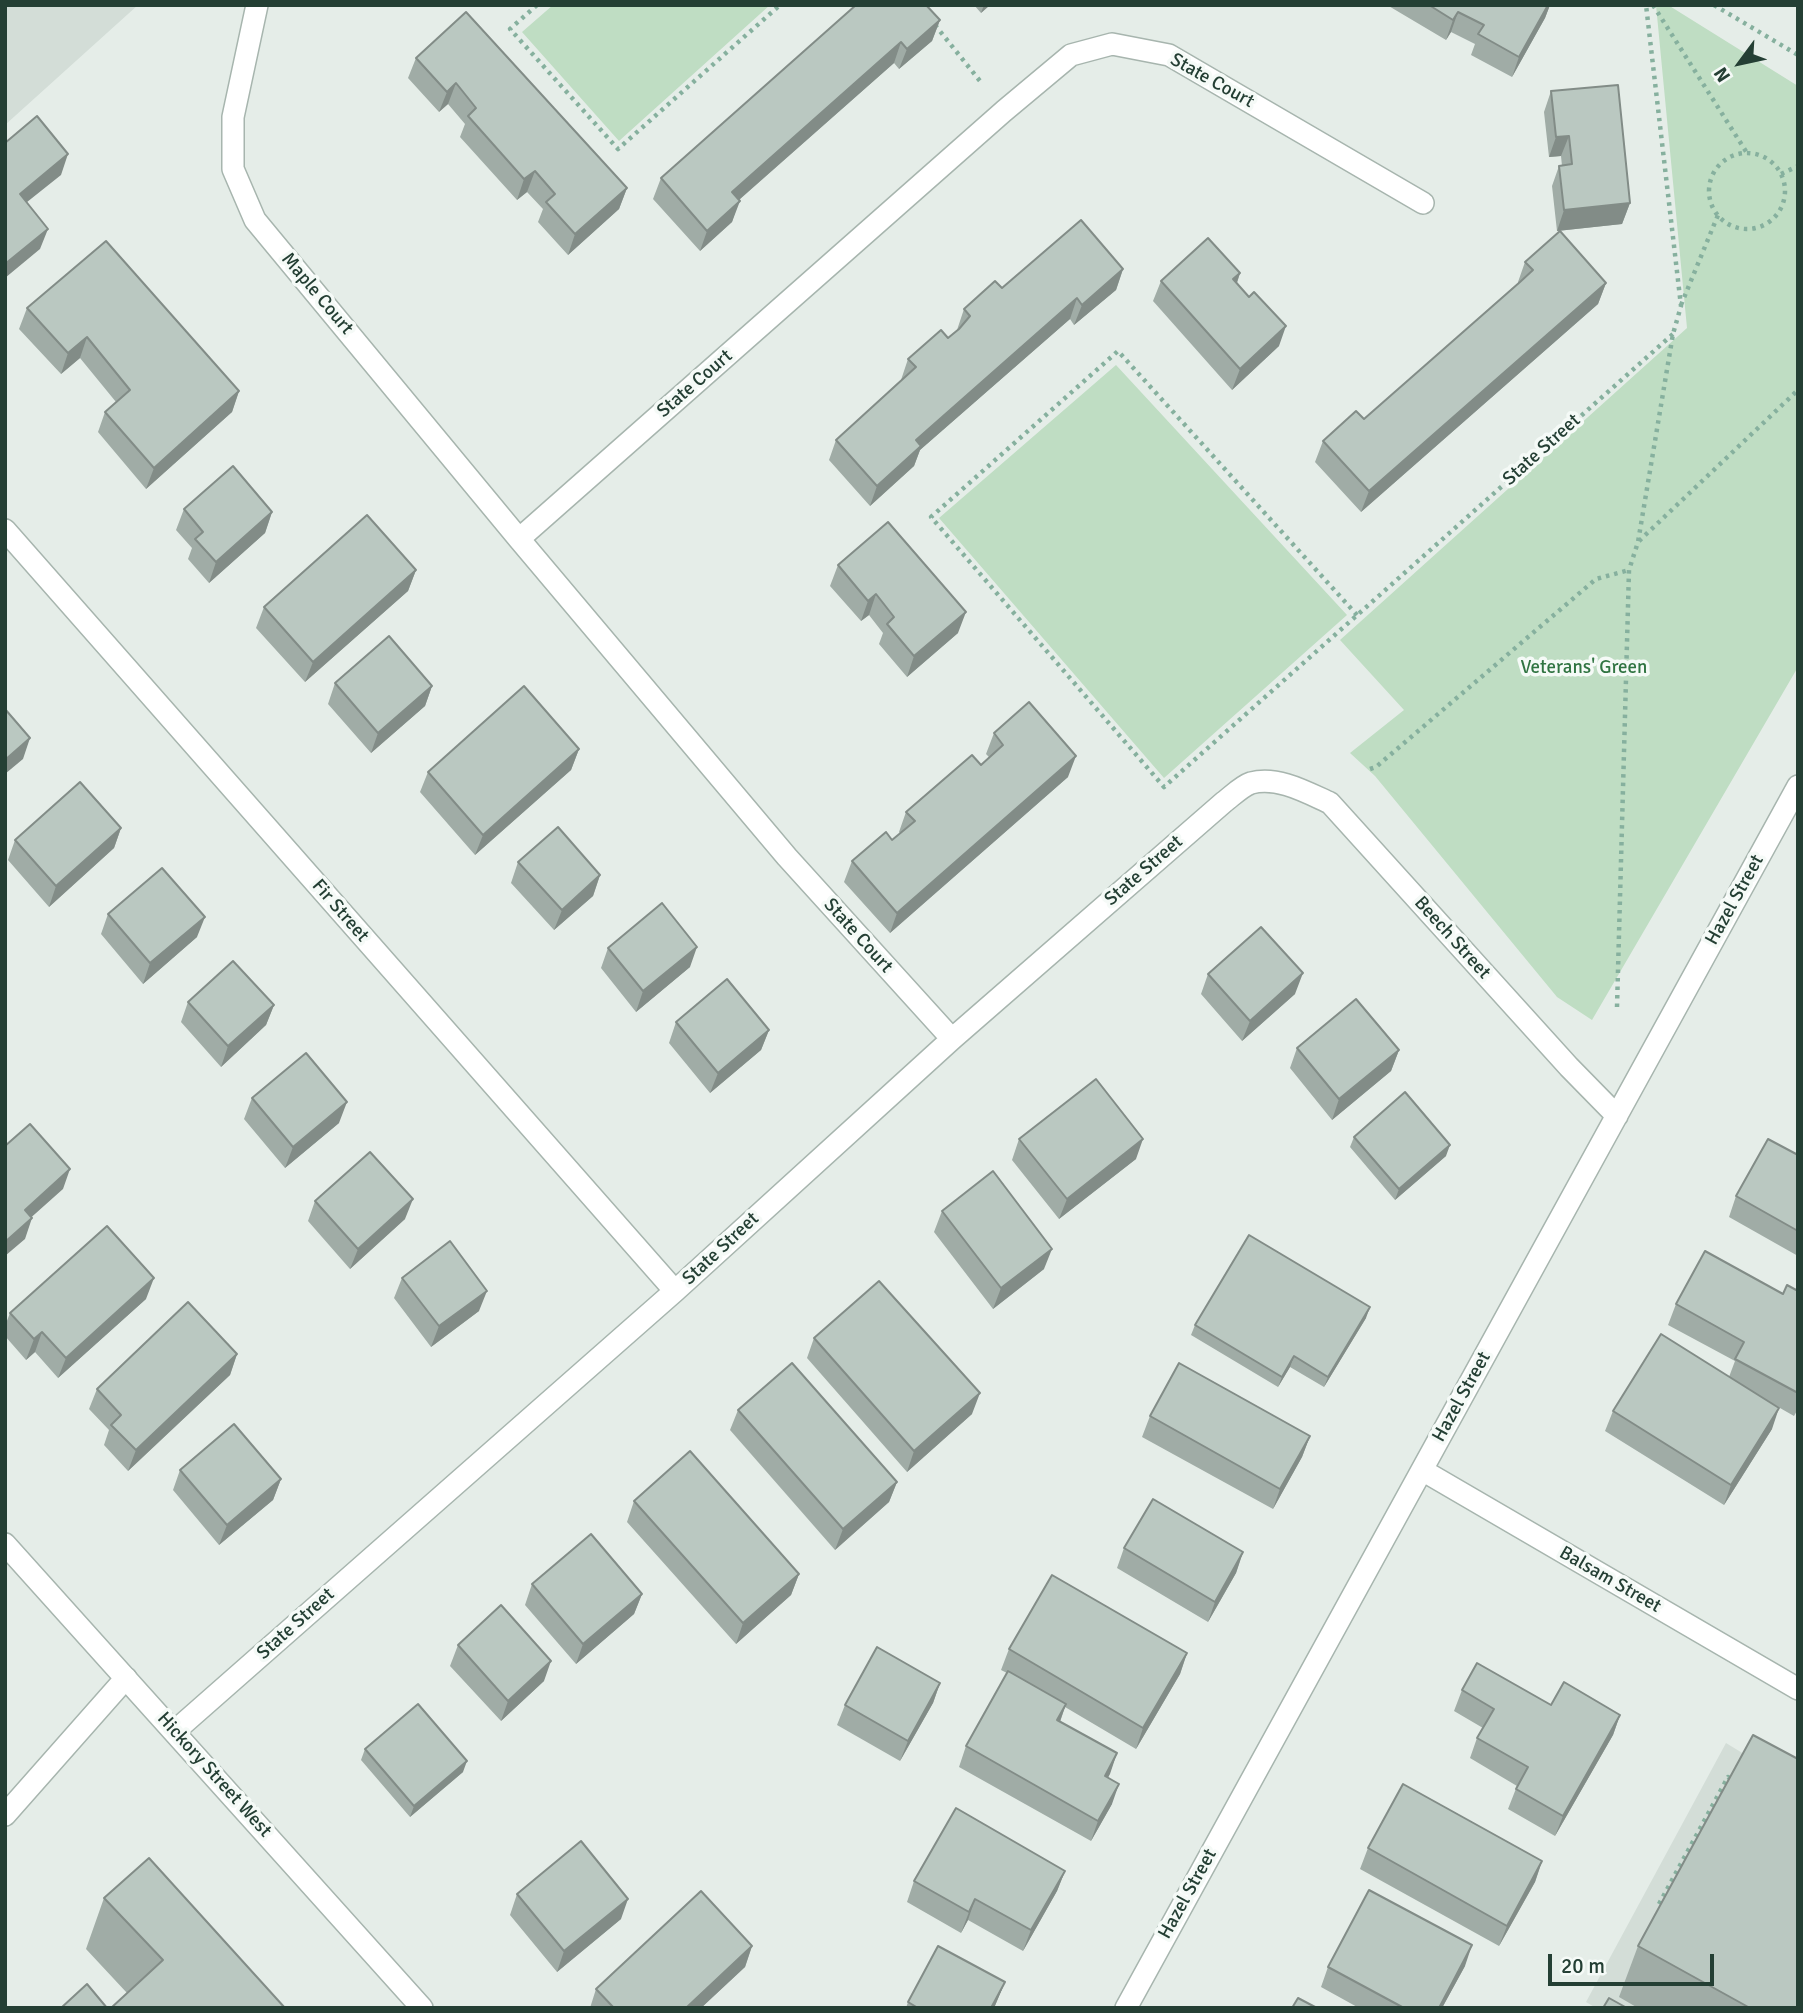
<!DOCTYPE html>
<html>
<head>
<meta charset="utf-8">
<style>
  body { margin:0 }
  #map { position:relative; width:1803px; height:2013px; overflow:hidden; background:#e5ede8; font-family:Signika,sans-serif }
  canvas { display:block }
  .frame { position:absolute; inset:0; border:7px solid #243f34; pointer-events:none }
  .north { position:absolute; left:1705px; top:28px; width:70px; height:70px; -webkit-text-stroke:5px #f5faf7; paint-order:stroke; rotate:237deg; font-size:19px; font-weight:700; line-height:28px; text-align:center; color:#243f34 }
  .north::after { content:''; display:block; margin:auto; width:24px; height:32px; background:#243f34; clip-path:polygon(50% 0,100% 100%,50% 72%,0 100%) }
  .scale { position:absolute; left:1548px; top:1954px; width:166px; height:32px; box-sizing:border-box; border:4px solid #243f34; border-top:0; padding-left:9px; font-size:21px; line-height:24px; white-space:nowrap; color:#243f34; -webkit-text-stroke:5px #f5faf7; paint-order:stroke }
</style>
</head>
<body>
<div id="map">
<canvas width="1803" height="2013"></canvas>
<div class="frame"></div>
<div class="north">N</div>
<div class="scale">20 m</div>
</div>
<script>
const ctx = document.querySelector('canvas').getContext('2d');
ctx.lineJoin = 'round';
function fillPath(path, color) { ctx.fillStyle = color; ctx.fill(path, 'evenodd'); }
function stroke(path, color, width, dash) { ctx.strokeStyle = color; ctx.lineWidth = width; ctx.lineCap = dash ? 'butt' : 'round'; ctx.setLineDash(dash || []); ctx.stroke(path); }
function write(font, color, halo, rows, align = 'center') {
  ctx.font = font + ' Signika,sans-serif'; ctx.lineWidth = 7; ctx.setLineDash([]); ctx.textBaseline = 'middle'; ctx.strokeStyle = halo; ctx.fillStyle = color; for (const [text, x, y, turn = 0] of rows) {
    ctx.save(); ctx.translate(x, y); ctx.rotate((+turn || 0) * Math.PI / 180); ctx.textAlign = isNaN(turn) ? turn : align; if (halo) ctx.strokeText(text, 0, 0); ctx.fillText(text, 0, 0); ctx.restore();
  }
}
const built = new Path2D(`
  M5 5H138L5 125Z
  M1726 1743 1798 1787V2008H1596L1586 2002Z`);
const green = new Path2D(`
  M553 5H770L619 141 522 32Z
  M1656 5H1668L1798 86V667L1592 1020 1557 997 1375 776 1350 753 1404 710 1340 640 1687 328Z
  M1116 365 1347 615 1164 778 939 518Z`);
const path = new Path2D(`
  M537 5 510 29 618 149 780 5
  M1653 5 1747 153
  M1714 5 1798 55
  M935 25 980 81
  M1709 191a38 38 0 1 1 76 0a38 38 0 1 1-76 0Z
  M1781 174 1798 166
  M1681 305 1718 215
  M1639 541 1798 390
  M1357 615 1118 351 931 517 1164 787 1673 334
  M1370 769 1376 767 1596 579 1629 570
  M1617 1007 1629 570 1638 542 1673 334 1681 306 1646 5
  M1659 1904 1728 1777 1732 1780`);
const service = new Path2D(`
  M5 1815 126 1678`);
const minor = new Path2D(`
  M257 5 233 117V169L255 220 519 539 787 857 952 1039
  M5 530 675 1291
  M519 539 1004 111 1071 55 1112 44 1169 55 1423 203
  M1422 1470 1798 1689
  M5 1544 422 2008
  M175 1731 675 1291 952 1039 1224 802C1232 796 1242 786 1251 783 1278 776 1306 792 1330 803L1569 1067 1617 1116
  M1126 2008 1798 786`);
const wall = new Path2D(`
  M974 5H990L981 13Z
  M1387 5H1550L1545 18 1512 77 1471 55 1475 44 1451 32 1446 40Z
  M940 20 932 41 899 69 894 63 739 200 732 222 700 251 653 199 661 178Z
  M416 58 627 188 619 209 568 255 538 222 543 209 527 192 517 200 460 137 465 124 448 104 439 112 408 78Z
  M1551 91 1630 203 1622 224 1557 231 1552 186 1559 166H1562L1561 156 1549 157 1544 112Z
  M1525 262 1606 283 1598 304 1361 512 1315 462 1323 441 1364 419 1518 283V282Z
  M1123 269 1116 290 1074 325 1070 319 920 450 914 466 870 506 829 460 836 440 901 380 908 359 948 338 957 330 964 309 1002 288Z
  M1240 273 1237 283 1279 346 1232 390 1153 301 1161 281Z
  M27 308 239 391 232 412 146 489 98 432 105 412 116 402 80 358 61 374 19 329Z
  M184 509 272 512 265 533 209 583 188 559 192 548 176 530Z
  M838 565 958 633 907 677 879 644 883 633 869 615 861 621 830 586Z
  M416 570 408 591 305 682 256 628 264 607Z
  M335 683 432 686 425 706 371 753 328 704Z
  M994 733 1068 777 890 933 844 882 852 861 892 840 900 833 899 832 906 812 981 765 989 757 986 754Z
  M579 749 571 770 475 855 420 792 428 772Z
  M121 828 114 848 49 907 8 860 15 840Z
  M518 862 600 875 593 896 554 930 511 883Z
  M108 914 197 937 143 984 101 934Z
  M608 948 690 967 636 1012 601 968Z
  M1208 974 1295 994 1242 1041 1201 994Z
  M188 1002 274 1005 266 1025 221 1067 181 1022Z
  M676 1022 769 1030 761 1050 710 1093 669 1043Z
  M1297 1048 1399 1050 1391 1071 1332 1120 1290 1068Z
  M252 1098 339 1123 285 1168 244 1119Z
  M1354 1137 1446 1156 1395 1200 1350 1147Z
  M1019 1139 1136 1159 1059 1219 1012 1160Z
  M1798 1155V1256L1729 1217 1736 1196Z
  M315 1201 405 1219 350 1269 308 1221Z
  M942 1211 1044 1269 993 1309 934 1232Z
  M402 1278 479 1311 431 1347 394 1298Z
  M1798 1291V1409L1794 1416 1773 1404 1772 1429 1724 1505 1605 1431 1613 1411 1729 1377 1735 1361 1668 1325 1676 1304 1783 1294Z
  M146 1299 58 1378 35 1352 26 1360 5 1336V1326L10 1313Z
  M1366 1318 1324 1387 1290 1367 1278 1387 1191 1335 1195 1325Z
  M814 1338 972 1414 907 1472 807 1358Z
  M237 1354 230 1375 128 1471 104 1445 109 1430 89 1409 97 1389Z
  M738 1410 897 1482 889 1502 835 1550 730 1430Z
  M1150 1416 1310 1436 1302 1457 1273 1509 1142 1437Z
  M180 1470 281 1479 273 1500 219 1545 173 1490Z
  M634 1501 799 1574 791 1595 736 1644 627 1522Z
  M1124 1548 1243 1552 1236 1573 1208 1622 1117 1568Z
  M532 1584 642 1594 634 1614 576 1664 525 1605Z
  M458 1645 544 1681 501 1721 450 1666Z
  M1009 1649 1187 1653 1180 1674 1136 1749 1065 1707 1060 1722 1117 1753 1108 1777 1112 1804 1091 1841 959 1767 966 1746 1007 1673 1001 1670Z
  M940 1683 933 1703 900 1761 837 1725 845 1705Z
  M1462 1690 1551 1705 1620 1715 1613 1735 1555 1836 1508 1809 1517 1786 1470 1758 1477 1738 1483 1728 1454 1711Z
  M365 1749 463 1772 410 1817 361 1760Z
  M1368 1848 1542 1861 1535 1882 1499 1946 1360 1869Z
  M1065 1871 1057 1891 1023 1951 968 1920 961 1933 907 1902 914 1881Z
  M517 1894 621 1919 557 1972 510 1915Z
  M104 1898 285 2008 127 1993 86 1949Z
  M752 1946 745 1967 701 2008H590L596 1989Z
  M1638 1946 1798 2008H1638L1619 1997Z
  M1465 1966 1442 2008H1359L1321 1987 1328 1967Z
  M1005 1982 994 2008H906L908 2002Z`);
const shadedWall = new Path2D(`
  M984 5H990L981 13Z
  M1548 5H1550L1545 18 1512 77 1519 57Z
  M1458 12 1451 32 1446 40 1453 20Z
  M940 20 932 41 899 69 907 49Z
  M901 42 894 63 724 213 732 192Z
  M456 83 448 104 439 112 447 92Z
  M1569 136 1561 156 1549 157 1556 137Z
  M68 154 61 175 12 214 20 194Z
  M535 171 527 192 517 200 524 179Z
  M627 188 619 209 568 255 575 234Z
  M740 201 732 222 700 251 707 231Z
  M1630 203 1622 224 1557 231 1564 210Z
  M48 229 40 249 5 278V264Z
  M1123 269 1116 290 1074 325 1082 305Z
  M1240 273 1233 294V279Z
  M1606 283 1598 304 1361 512 1369 491Z
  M1077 298 1070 319 920 450 914 466 870 506 877 486 916 440Z
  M1286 326 1279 346 1232 390 1240 369Z
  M87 337 80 358 61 374 68 353Z
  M239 391 232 412 146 489 154 468Z
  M272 512 265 533 209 583 216 562Z
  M416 570 408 591 305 682 313 662Z
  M876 594 869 615 861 621 868 601Z
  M966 612 958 633 907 677 914 656Z
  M432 686 425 706 371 753 378 733Z
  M30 738 23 759 5 774V760Z
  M579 749 571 770 475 855 483 835Z
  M1076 756 1068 777 890 933 897 913Z
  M121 828 114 848 49 907 56 886Z
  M600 875 593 896 554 930 562 910Z
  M205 917 197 937 143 984 150 963Z
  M697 947 690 967 636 1012 643 991Z
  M1303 973 1295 994 1242 1041 1250 1021Z
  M274 1005 266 1025 221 1067 228 1046Z
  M769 1030 761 1050 710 1093 718 1073Z
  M1399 1050 1391 1071 1332 1120 1339 1099Z
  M347 1102 339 1123 285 1168 293 1147Z
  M1143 1139 1136 1159 1059 1219 1067 1199Z
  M1450 1145 1446 1156 1395 1200 1399 1189Z
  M70 1169 63 1189 17 1230 25 1210Z
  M413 1199 405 1219 350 1269 358 1249Z
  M32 1218 25 1239 5 1256V1242Z
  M1052 1249 1044 1269 993 1309 1001 1288Z
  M154 1278 146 1299 58 1378 66 1358Z
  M487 1291 479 1311 431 1347 439 1326Z
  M1370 1307 1366 1318 1324 1387 1328 1377Z
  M42 1332 35 1352 26 1360 34 1339Z
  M237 1354 230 1375 128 1471 136 1450Z
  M1294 1356 1290 1367 1278 1387 1282 1377Z
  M980 1393 972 1414 907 1472 914 1451Z
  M1779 1408 1772 1429 1724 1505 1731 1485Z
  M1310 1436 1302 1457 1273 1509 1280 1489Z
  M281 1479 273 1500 219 1545 227 1525Z
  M897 1482 889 1502 835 1550 843 1529Z
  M1243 1552 1236 1573 1208 1622 1215 1602Z
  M799 1574 791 1595 736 1644 743 1623Z
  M642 1594 634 1614 576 1664 583 1644Z
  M1187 1653 1180 1674 1136 1749 1143 1728Z
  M551 1661 544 1681 501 1721 508 1701Z
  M940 1683 933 1703 900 1761 908 1741Z
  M1066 1704 1059 1724 1057 1720Z
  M1620 1715 1613 1735 1555 1836 1563 1816Z
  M1117 1753 1110 1774 1098 1796 1105 1776Z
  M467 1761 463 1772 410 1817 414 1806Z
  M1119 1784 1112 1804 1091 1841 1098 1821Z
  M1542 1861 1535 1882 1499 1946 1507 1926Z
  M1065 1871 1057 1891 1023 1951 1031 1930Z
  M628 1899 621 1919 557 1972 564 1951Z
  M975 1899 968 1920 961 1933 969 1912Z
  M1472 1945 1465 1966 1442 2008H1439Z
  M752 1946 745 1967 701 2008H686Z
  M1005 1982 994 2008H991Z`);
const building = new Path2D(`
  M856 5H926L940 20 907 49 901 42 732 192 740 201 707 231 661 178Z
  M1429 5H1548L1519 57 1478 34 1484 25 1458 12 1453 20Z
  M466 12 627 188 575 234 546 202 555 194 535 171 524 179 468 116 476 108 456 83 447 92 416 58Z
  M1618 85 1630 203 1564 210 1559 166 1572 164 1569 136 1556 137 1551 91Z
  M37 116 68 154 20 194 48 229 5 264V143Z
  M1081 220 1123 269 1082 305 1077 298 916 440 921 446 877 486 836 440 916 367 908 359 941 330 948 338 959 329 970 316 964 309 995 281 1002 288Z
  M1560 231 1606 283 1369 491 1323 441 1356 411 1364 419 1520 282 1533 270 1525 262Z
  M1208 238 1240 273 1233 279 1249 297 1254 292 1286 326 1240 369 1161 281Z
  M106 241 239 391 154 468 105 412 130 390 87 337 68 353 27 308Z
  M233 466 272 512 216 562 195 539 203 532 184 509Z
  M367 515 416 570 313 662 264 607Z
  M888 522 966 612 914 656 887 624 894 617 876 594 868 601 838 565Z
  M389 636 432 686 378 733 335 683Z
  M524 686 579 749 483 835 428 772Z
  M1029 702 1076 756 897 913 852 861 886 832 892 840 915 821 906 812 972 755 981 765 1003 745 994 733Z
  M5 709 30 738 5 760Z
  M80 782 121 828 56 886 15 840Z
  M558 827 600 875 562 910 518 862Z
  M162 868 205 917 150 963 108 914Z
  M662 903 697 947 643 991 608 948Z
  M1261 927 1303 973 1250 1021 1208 974Z
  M233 961 274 1005 228 1046 188 1002Z
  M727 979 769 1030 718 1073 676 1022Z
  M1356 999 1399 1050 1339 1099 1297 1048Z
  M306 1053 347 1102 293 1147 252 1098Z
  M1096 1079 1143 1139 1067 1199 1019 1139Z
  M1405 1092 1450 1145 1399 1189 1354 1137Z
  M30 1124 70 1169 25 1210 32 1218 5 1242V1146Z
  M1768 1139 1798 1155V1231L1736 1196Z
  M370 1152 413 1199 358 1249 315 1201Z
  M993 1171 1052 1249 1001 1288 942 1211Z
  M107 1226 154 1278 66 1358 42 1332 34 1339 10 1313Z
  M1249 1235 1370 1307 1328 1377 1294 1356 1282 1377 1195 1325Z
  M450 1241 487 1291 439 1326 402 1278Z
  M1705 1251 1783 1294 1787 1285 1798 1291V1393L1735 1359 1744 1342 1676 1304Z
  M879 1281 980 1393 914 1451 814 1338Z
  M188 1302 237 1354 136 1450 111 1425 121 1415 97 1389Z
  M1661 1334 1779 1408 1731 1485 1613 1411Z
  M792 1363 897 1482 843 1529 738 1410Z
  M1179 1363 1310 1436 1280 1489 1150 1416Z
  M234 1424 281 1479 227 1525 180 1470Z
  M690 1451 799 1574 743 1623 634 1501Z
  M1153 1499 1243 1552 1215 1602 1124 1548Z
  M591 1534 642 1594 583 1644 532 1584Z
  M1052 1575 1187 1653 1143 1728 1009 1649Z
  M501 1605 551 1661 508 1701 458 1645Z
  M877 1647 940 1683 908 1741 845 1705Z
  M1477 1663 1551 1705 1564 1682 1620 1715 1563 1816 1516 1789 1528 1767 1477 1738 1494 1709 1462 1690Z
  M1008 1671 1066 1704 1057 1720 1117 1753 1105 1776 1119 1784 1098 1821 966 1746Z
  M418 1704 467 1761 414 1806 365 1749Z
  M1753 1735 1798 1759V2008H1750L1638 1946Z
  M1403 1784 1542 1861 1507 1926 1368 1848Z
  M956 1808 1065 1871 1031 1930 975 1899 969 1912 914 1881Z
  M581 1841 628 1899 564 1951 517 1894Z
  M149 1858 285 2008H111L163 1960 104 1898Z
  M1369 1890 1472 1945 1439 2008H1404L1328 1967Z
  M701 1891 752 1946 686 2008H614L596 1989Z
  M938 1946 1005 1982 991 2008H918L908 2002Z
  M87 1984 107 2008H61Z
  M1298 1998 1317 2008H1292Z
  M1609 1998 1627 2008H1603Z`);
const streetNames = [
  ["State Court",1212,81,29],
  ["Maple Court",317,294,50],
  ["State Court",695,384,-41],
  ["State Street",1542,450,-42],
  ["State Street",1144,871,-41],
  ["Hazel Street",1735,900,-61],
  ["Fir Street",340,911,49],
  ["State Court",858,936,48],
  ["Beech Street",1452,938,48],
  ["State Street",721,1249,-43],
  ["Hazel Street",1462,1397,-61],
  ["Balsam Street",1610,1580,30],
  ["State Street",296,1624,-42],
  ["Hickory Street West",214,1775,48],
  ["Hazel Street",1188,1894,-61]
];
const parkNames = [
  ["Veterans' Green",1584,668]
];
fillPath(built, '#d3ddd7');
fillPath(green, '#bfddc3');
stroke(service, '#a7b5ae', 24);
stroke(minor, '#a7b5ae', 24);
stroke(path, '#86b09e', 4.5, [3.5, 5]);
stroke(service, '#fff', 21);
stroke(minor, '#fff', 21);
fillPath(wall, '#a0aca6');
fillPath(shadedWall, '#828c87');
fillPath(building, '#bac8c1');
stroke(building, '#828c87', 2);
write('19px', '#243f34', '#f5faf7', streetNames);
write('19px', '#307442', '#f5faf7', parkNames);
</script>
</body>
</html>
